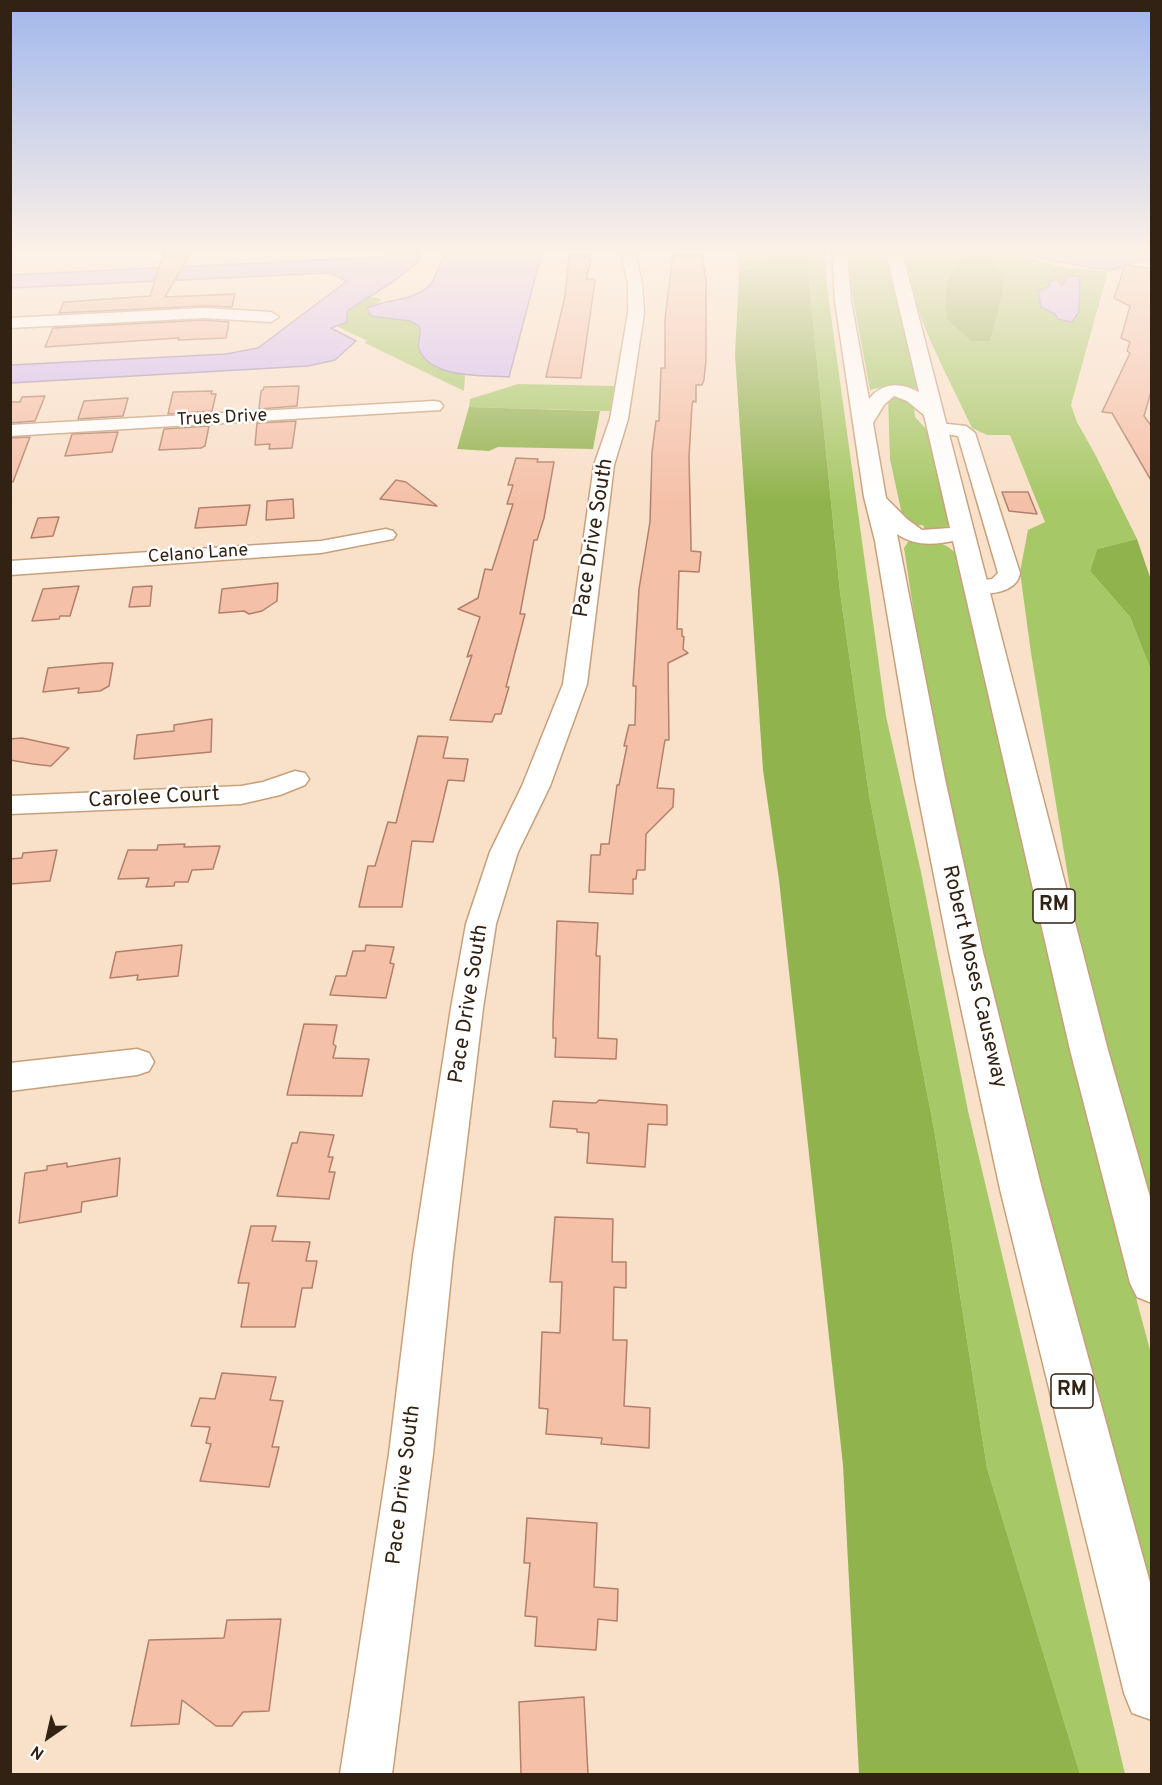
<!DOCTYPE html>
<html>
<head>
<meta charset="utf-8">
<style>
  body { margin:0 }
  #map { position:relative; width:1162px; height:1785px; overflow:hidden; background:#f9e0c9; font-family:Overpass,sans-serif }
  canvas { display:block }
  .frame { position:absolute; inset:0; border:12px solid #312213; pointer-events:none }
  .north { position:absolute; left:18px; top:1707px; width:60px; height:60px; -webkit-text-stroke:4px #fff; paint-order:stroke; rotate:214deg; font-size:16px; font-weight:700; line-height:24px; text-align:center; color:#312213 }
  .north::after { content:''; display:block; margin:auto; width:21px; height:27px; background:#312213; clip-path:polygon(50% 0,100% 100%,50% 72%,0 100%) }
</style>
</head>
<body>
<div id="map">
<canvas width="1162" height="1785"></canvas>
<div class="frame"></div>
<div class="north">N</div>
</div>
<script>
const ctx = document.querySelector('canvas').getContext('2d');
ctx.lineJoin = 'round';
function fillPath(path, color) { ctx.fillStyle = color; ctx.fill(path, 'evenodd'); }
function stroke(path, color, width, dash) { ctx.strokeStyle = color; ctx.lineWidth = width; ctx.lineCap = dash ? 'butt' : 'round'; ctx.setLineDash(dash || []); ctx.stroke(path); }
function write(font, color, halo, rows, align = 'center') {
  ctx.font = font + ' Overpass,sans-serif'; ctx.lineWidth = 5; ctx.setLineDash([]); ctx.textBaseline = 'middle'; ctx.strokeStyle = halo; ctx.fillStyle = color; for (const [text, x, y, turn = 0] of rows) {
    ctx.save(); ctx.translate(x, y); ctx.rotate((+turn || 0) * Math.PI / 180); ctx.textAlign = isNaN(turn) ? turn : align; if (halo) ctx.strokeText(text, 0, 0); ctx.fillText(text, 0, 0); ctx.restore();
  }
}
const green = new Path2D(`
  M738 252H775L766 262 739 273Z
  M806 252H824L828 294 886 716 921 872 968 1111 1125 1774H1080L987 1468 934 1129 869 795 840 592Z
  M848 252H888L894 289 919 388 882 387 870 390 851 287Z
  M903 252H1010L1064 268 1108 271 1071 405 1077 422 1096 456 1137 539 1097 549 1090 571 1130 617 1151 670V1223L1081 955 1031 653 1020 572 1028 530 1045 522 1010 435H987L972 428C946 372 912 313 903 252ZM1080 276 1079 312 1038 291 1050 286 1063 288ZM1005 278 999 310 990 341H971L946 319Z
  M368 297 379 298 381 301 368 308 371 316 410 321 419 326 422 335 419 342 436 368 465 374 464 391 365 343 366 340 336 326 347 322V312Z
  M518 384 614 386 610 411 469 407 470 399Z
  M891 394 913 397 915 417 927 430 950 523 947 527 925 530 923 525 908 527 904 524 890 459 888 397Z
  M917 541C936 542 946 541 959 557L975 640 1098 1155 1151 1354V1603L965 898 926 693 904 548 908 542Z`);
const forest = new Path2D(`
  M775 252H806L840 592 869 795 934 1129 987 1468 1080 1774H859L843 1465 779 880 763 770 735 355 739 273 766 262Z
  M987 254 1005 278 999 310 990 341H971L946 319V284L959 259Z
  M469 407 600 411 593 449 498 447 489 451 457 449Z
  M1137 539 1151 580V670L1130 617 1090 571 1097 549Z`);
const water = new Path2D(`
  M390 252H421L418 262 397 279 347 311V322L331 328 356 341 335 360 308 366 11 383V365L226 354 258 348 347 281 330 273 11 288 10 275 383 257Z
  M445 252H542L509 377C484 375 430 379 419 349 417 341 422 335 419 326L410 321 371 316 367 308C386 299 414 301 429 286 434 282 442 259 445 252Z
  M1019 252H1151V261C1133 257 1132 266 1116 269 1102 272 1035 257 1019 252Z
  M1068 276H1080L1079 312 1072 322 1058 319 1055 314 1041 307 1038 291 1050 286 1048 282 1057 279 1062 286Z`);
const building = new Path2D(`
  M164 252H191L165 297 235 294 232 307 204 306 59 313 64 302 150 296Z
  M673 254H702L706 281V360L704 380 702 385H696V402L693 401 692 405 689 457 691 543V551L701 552 699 572 679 571 677 629H682V636L684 637 683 649 688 653 668 663 669 740H665L657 788 674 789 673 807 646 834 645 870H637L636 879H633V894L589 892 591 855H600L601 844H609L617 785H619L627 746H624L629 725H635L636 686H633L639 589 650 522 652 452 656 421H659L661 368H665V319Z
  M569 256H590L589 260H591L586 279H594L595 281 581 378 546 377 565 296Z
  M1125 265 1152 269V388L1144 416 1152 427V482L1112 413 1102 412 1130 353 1127 351 1130 342 1121 338 1130 306 1114 298Z
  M204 320 229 322 226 338 178 340 179 338 45 347 53 328Z
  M299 386 297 406 259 409 261 391 263 390 264 387Z
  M212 391 211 394H216L212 411 168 414 173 392Z
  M45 396 35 421 10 423V402H20L22 397Z
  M128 398 123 416 78 419 84 401Z
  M296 421 292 448 269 449 270 444 255 445 257 423Z
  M209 426 205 446 201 448 159 450 164 429Z
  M118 432 112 452 65 456 72 434Z
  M30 437 13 482H10V438Z
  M516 458 538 459 537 462H554L544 518 537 540H534L520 614H525L506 687H509L501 714H495L492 722 450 720 472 655 467 657 480 617 458 609 478 598 485 569 492 570 513 504H507L513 485H508Z
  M396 480 406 482 437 506 380 499Z
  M1002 492H1028L1037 514 1009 511Z
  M293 499 294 518 266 520 267 501Z
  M250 505 246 525 195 528 199 508Z
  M59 517 53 536 31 538 38 518Z
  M278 583 277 601 262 611 249 614 244 611 219 613 222 589Z
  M79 586 70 616H60L59 619 32 621 43 589Z
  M152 586 150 606 129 607 133 587Z
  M103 663H113L109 686 100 691 78 693 79 688 43 692 48 668Z
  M212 719 211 752 134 759 137 735 174 731V725Z
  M418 736 448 737 443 758 468 759 464 781 448 780 433 842 412 841 402 907H359L368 866H375L388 822 396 823Z
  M10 739 22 738 69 748 51 766 33 764 10 760Z
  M185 844 184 847 220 846 213 869 192 870 188 882H175L174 886 146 887 149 878 118 879 128 850H157L158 845Z
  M57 850 50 881 10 884V859L22 858 23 853Z
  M557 921 598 923 596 956H600L598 1038 617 1039 616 1059 555 1057 556 1038H553V1025Z
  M182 945 178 976 137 980 138 975 110 978 116 952Z
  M366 945 394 947 390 963 394 964 386 998 330 995 336 976H346L353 951H365Z
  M304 1024 337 1025 333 1044 336 1046 333 1058 369 1059 362 1096 287 1095Z
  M599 1100 667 1105V1125L648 1124 645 1167 587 1163 589 1133 577 1132V1129L550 1127 553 1101 596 1103Z
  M300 1132 334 1135 328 1157H333L329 1172H335L329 1199 277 1196 292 1143H297Z
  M120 1158 117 1196 82 1202 81 1212 19 1223 25 1173 47 1170V1166L67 1163V1167Z
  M555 1217 613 1219 612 1262H626V1288L614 1287 613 1340H627L624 1406 650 1408 649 1448 601 1444 602 1438 546 1434 548 1409 539 1408 542 1332 560 1333 562 1282H550Z
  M251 1226H276L272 1241 310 1242 306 1261H317L312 1288H302L295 1327H241L249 1283H238Z
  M222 1373 276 1377 270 1400 283 1401 272 1447H279L269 1487 200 1481 211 1444 206 1443 210 1427 191 1426 200 1398 215 1399Z
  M527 1518 597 1523 594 1587 618 1589 617 1621 598 1619 596 1650 535 1646 537 1617 525 1616 530 1563H524Z
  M281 1619 269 1711 243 1712 232 1726H216L182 1700 179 1724 131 1726 149 1640 224 1638 227 1620Z
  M584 1697 588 1774H521L519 1702Z`);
const minor = new Path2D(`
  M624 252H638L636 258 642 283 644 313 628 419 614 465 587 684 550 786 518 852 496 924 483 1008 453 1256 433 1454 392 1774H340L389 1454 413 1256 451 1008 466 924 490 852 522 786 563 684 594 465 610 419 628 313V283L622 258Z
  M204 308 271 312 279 317 271 322 204 318 10 328V318Z
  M434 401 440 402 443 406 440 410 10 436V425Z
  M939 423 966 426 975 433 1020 573C1017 594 984 596 968 592L965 587 968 582 992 579 998 573 958 436 933 432 930 428 933 424Z
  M386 529 393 531 396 535 393 539 321 553 10 575V561L321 541Z
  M295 771 305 773 309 779 305 785 280 795 241 804 10 814V796L241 786 263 782Z
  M137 1049 149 1053 154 1062 149 1071 137 1075 10 1091V1063Z`);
const highway = new Path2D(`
  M832 252H847L851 301 869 399C882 382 901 382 919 392L886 252H902L1108 1050 1152 1204V1303L1137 1297 1130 1283 1070 1050 953 541C933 545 914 546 897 534L945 779 983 952 1042 1189 1152 1590V1720L1132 1713 1124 1693 1000 1189 949 952 915 779 875 541 864 497 835 301ZM894 396 907 401 924 415 950 528 922 530 907 519 886 498 873 423 884 405Z`);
const farStreetnames = [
  ["Trues Drive",222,419,-3],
  ["Celano Lane",198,555,-4]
];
const shields = [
  [1054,906,42],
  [1072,1391,42]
];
const shieldNames = [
  ["RM",1054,906],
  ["RM",1072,1391]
];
const streetNames = [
  ["Pace Drive South",595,538,-81],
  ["Carolee Court",154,799,-3],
  ["Robert Moses Causeway",973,977,77],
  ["Pace Drive South",470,1004,-81],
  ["Pace Drive South",405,1485,-83]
];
fillPath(green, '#a6c866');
fillPath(forest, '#91b34d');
fillPath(water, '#d4bbf3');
stroke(water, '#a38db0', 1.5);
fillPath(building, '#f5c0a8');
stroke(building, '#b2806a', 1.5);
stroke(minor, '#c7a07a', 3);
stroke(highway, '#c7a07a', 3);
fillPath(minor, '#fff');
fillPath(highway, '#fff');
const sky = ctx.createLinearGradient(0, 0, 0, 502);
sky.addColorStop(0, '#a0b7ec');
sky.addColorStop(0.5, '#fcf1e7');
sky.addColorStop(1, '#fcf1e700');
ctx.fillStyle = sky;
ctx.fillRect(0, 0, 1162, 502);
write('18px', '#312213', '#fff', farStreetnames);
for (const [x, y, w] of shields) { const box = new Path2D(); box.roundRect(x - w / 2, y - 17, w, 34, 4.5); ctx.fillStyle = '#fff'; ctx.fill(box); stroke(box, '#312213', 1.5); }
write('bold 20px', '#312213', null, shieldNames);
write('21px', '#312213', '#fff', streetNames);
</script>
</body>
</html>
